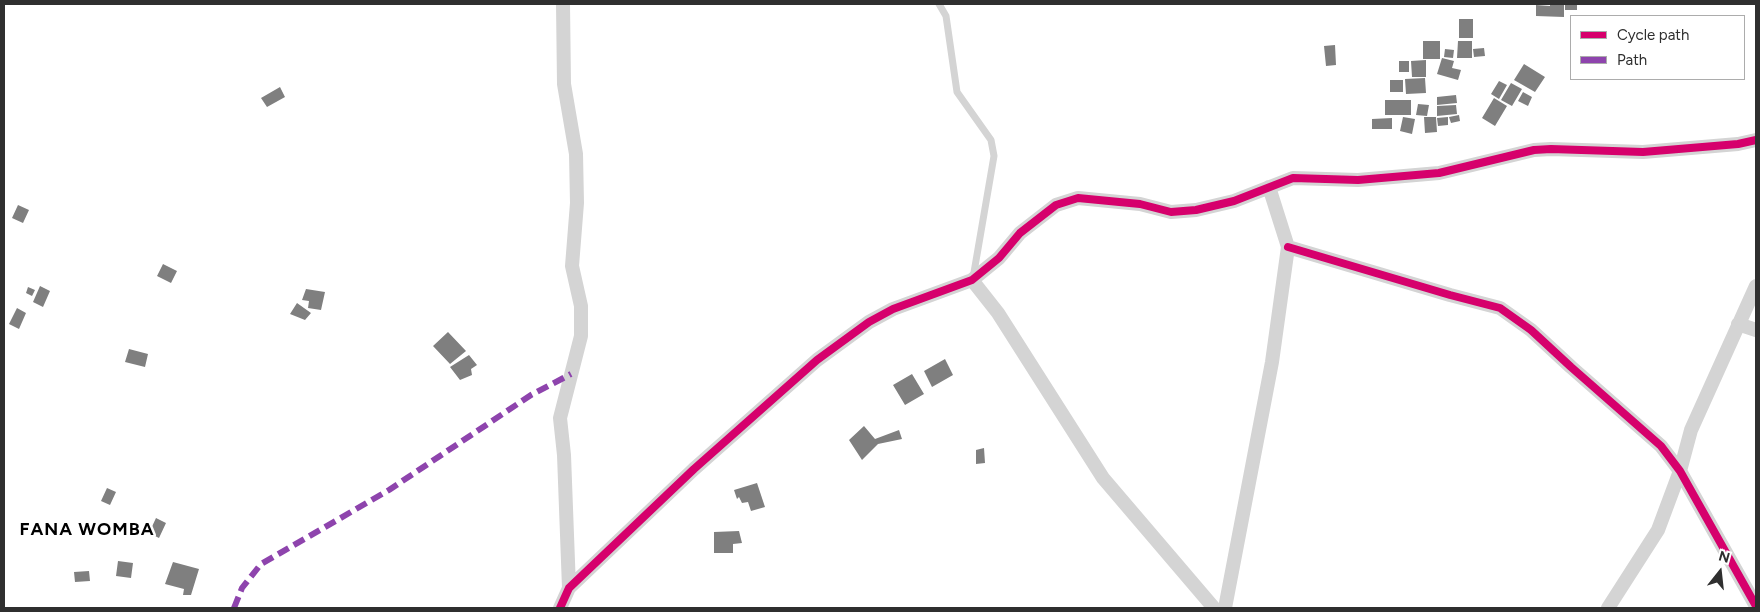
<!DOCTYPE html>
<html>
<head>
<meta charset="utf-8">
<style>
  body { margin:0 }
  #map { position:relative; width:1760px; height:612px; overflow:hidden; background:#fff; font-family:Figtree,sans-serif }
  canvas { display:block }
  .frame { position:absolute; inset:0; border:5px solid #2f2f2f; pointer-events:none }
  .legend { position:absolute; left:1570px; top:15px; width:175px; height:65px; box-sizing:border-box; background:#fff; border:1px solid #acacac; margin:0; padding:6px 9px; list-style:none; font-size:15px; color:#2f2f2f }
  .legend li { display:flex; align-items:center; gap:10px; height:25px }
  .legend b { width:25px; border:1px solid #acacac }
  .north { position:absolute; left:1695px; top:547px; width:50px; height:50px; -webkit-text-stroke:4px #fff; paint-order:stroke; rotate:16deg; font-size:14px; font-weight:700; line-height:20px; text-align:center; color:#2f2f2f }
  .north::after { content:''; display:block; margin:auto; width:18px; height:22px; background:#2f2f2f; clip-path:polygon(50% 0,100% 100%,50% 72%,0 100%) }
</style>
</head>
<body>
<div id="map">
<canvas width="1760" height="612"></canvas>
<div class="frame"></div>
<ul class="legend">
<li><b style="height:6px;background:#d6006c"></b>Cycle path</li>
<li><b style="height:6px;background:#8e44ad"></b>Path</li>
</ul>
<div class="north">N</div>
</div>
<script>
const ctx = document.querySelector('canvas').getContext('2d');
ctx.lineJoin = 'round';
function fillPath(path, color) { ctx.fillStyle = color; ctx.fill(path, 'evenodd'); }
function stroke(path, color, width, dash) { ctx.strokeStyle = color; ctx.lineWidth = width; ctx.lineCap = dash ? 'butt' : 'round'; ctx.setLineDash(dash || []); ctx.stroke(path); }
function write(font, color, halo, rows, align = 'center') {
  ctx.font = font + ' Figtree,sans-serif'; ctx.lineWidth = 5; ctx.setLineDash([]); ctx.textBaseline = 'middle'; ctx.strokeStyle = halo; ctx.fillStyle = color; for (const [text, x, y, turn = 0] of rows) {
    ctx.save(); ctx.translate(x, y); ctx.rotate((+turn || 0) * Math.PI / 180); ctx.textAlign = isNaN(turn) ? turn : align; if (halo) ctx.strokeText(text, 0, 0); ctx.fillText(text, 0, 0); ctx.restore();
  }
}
const building = new Path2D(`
  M1550 4H1564V17L1536 16V5L1550 6Z
  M1565 4H1577V10H1565Z
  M1459 19H1473V38H1459Z
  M1423 41H1440V59H1423Z
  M1458 41H1472V58H1457Z
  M1335 45 1336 65 1326 66 1324 46Z
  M1484 48 1485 56 1474 57 1473 49Z
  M1445 49 1454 50 1453 58 1444 57Z
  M1442 58 1454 61 1452 68 1461 70 1458 80 1437 74Z
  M1426 60V77H1412L1411 61Z
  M1399 61H1409V72H1399Z
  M1524 64 1545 77 1535 92 1514 80Z
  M1425 78 1426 93 1406 94 1405 79Z
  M1390 80H1403V92H1390Z
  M1499 81 1507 85 1499 99 1491 94Z
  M1511 83 1522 89 1512 106 1501 100Z
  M280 87 285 97 267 107 261 98Z
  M1523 92 1532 97 1528 106 1518 101Z
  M1456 95 1457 103 1437 105V97Z
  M1494 98 1507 106 1495 126 1482 118Z
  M1385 100H1411V115H1385Z
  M1418 104 1429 105 1427 116 1416 115Z
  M1456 105 1457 114 1437 116V106Z
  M1459 115 1460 121 1451 123 1449 117Z
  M1403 117 1415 119 1412 134 1400 131Z
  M1424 117H1436L1437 132 1425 133Z
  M1448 117V125L1438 126 1437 118Z
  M1392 118V129H1372V119Z
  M18 205 29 210 23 223 12 218Z
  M163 264 177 271 171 283 157 276Z
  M40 286 50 291 43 307 33 302Z
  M28 287 35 290 32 296 26 293Z
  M306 289 325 292 321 310 308 308 309 301 302 300Z
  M297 303 311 313 305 320 290 314Z
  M17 308 26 313 19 329 9 324Z
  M448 332 466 351 450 364 433 346Z
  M129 349 148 354 145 367 125 362Z
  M469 355 477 365 471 369 472 375 460 380 450 367Z
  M945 359 953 375 932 387 924 371Z
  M912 374 924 394 905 405 893 385Z
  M864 426 875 439 899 430 902 439 878 444 862 460 849 440Z
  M984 448 985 463 976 464V450Z
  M757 483 765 507 751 511 748 502 742 503 739 497 737 499 734 490Z
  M107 488 116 492 110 505 101 501Z
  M156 518 166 523 159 538 149 533Z
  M739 531 742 543 733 544V553H714V532Z
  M118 561 133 563 131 578 116 576Z
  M173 562 199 569 191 595H183L184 589 165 584Z
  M89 571 90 581 75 582 74 572Z`);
const service = new Path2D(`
  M939 4 946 16 957 92 991 140 994 156 973 278`);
const minor = new Path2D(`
  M563 4 564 84 576 154 577 203 572 266 581 306V336L560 418 564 455 569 588
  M1288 247 1450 295 1500 308 1531 330 1571 367 1661 446 1680 471 1756 606
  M972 280 998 313 1103 478 1214 608
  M1738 324 1756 330
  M560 608 569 588 694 469 817 360 869 322 893 309 972 280 999 258 1020 233 1056 205 1078 198 1140 204 1171 212 1196 210 1234 201 1293 178 1358 180 1439 173 1534 150 1551 149 1643 152 1738 144 1756 140
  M1225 608 1272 362 1288 247 1269 187
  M1608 608 1658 530 1680 471 1691 430 1756 286`);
const quiet = new Path2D(`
  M234 608 242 588 261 564 389 490 531 395 571 374`);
const cycleway = new Path2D(`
  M1288 247 1450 295 1500 308 1531 330 1571 367 1661 446 1680 471 1756 606
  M560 608 569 588 694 469 817 360 869 322 893 309 972 280 999 258 1020 233 1056 205 1078 198 1140 204 1171 212 1196 210 1234 201 1293 178 1358 180 1439 173 1534 150 1551 149 1643 152 1738 144 1756 140`);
const districtNames = [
  ["FANA WOMBA",87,530]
];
fillPath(building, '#7f7f7f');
stroke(service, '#d4d4d4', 7);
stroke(minor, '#d4d4d4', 14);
stroke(quiet, '#8e44ad', 6, [12, 6]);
stroke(cycleway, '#d6006c', 8);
ctx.letterSpacing = '1px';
write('bold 18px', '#000', '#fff', districtNames);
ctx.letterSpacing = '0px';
</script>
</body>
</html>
